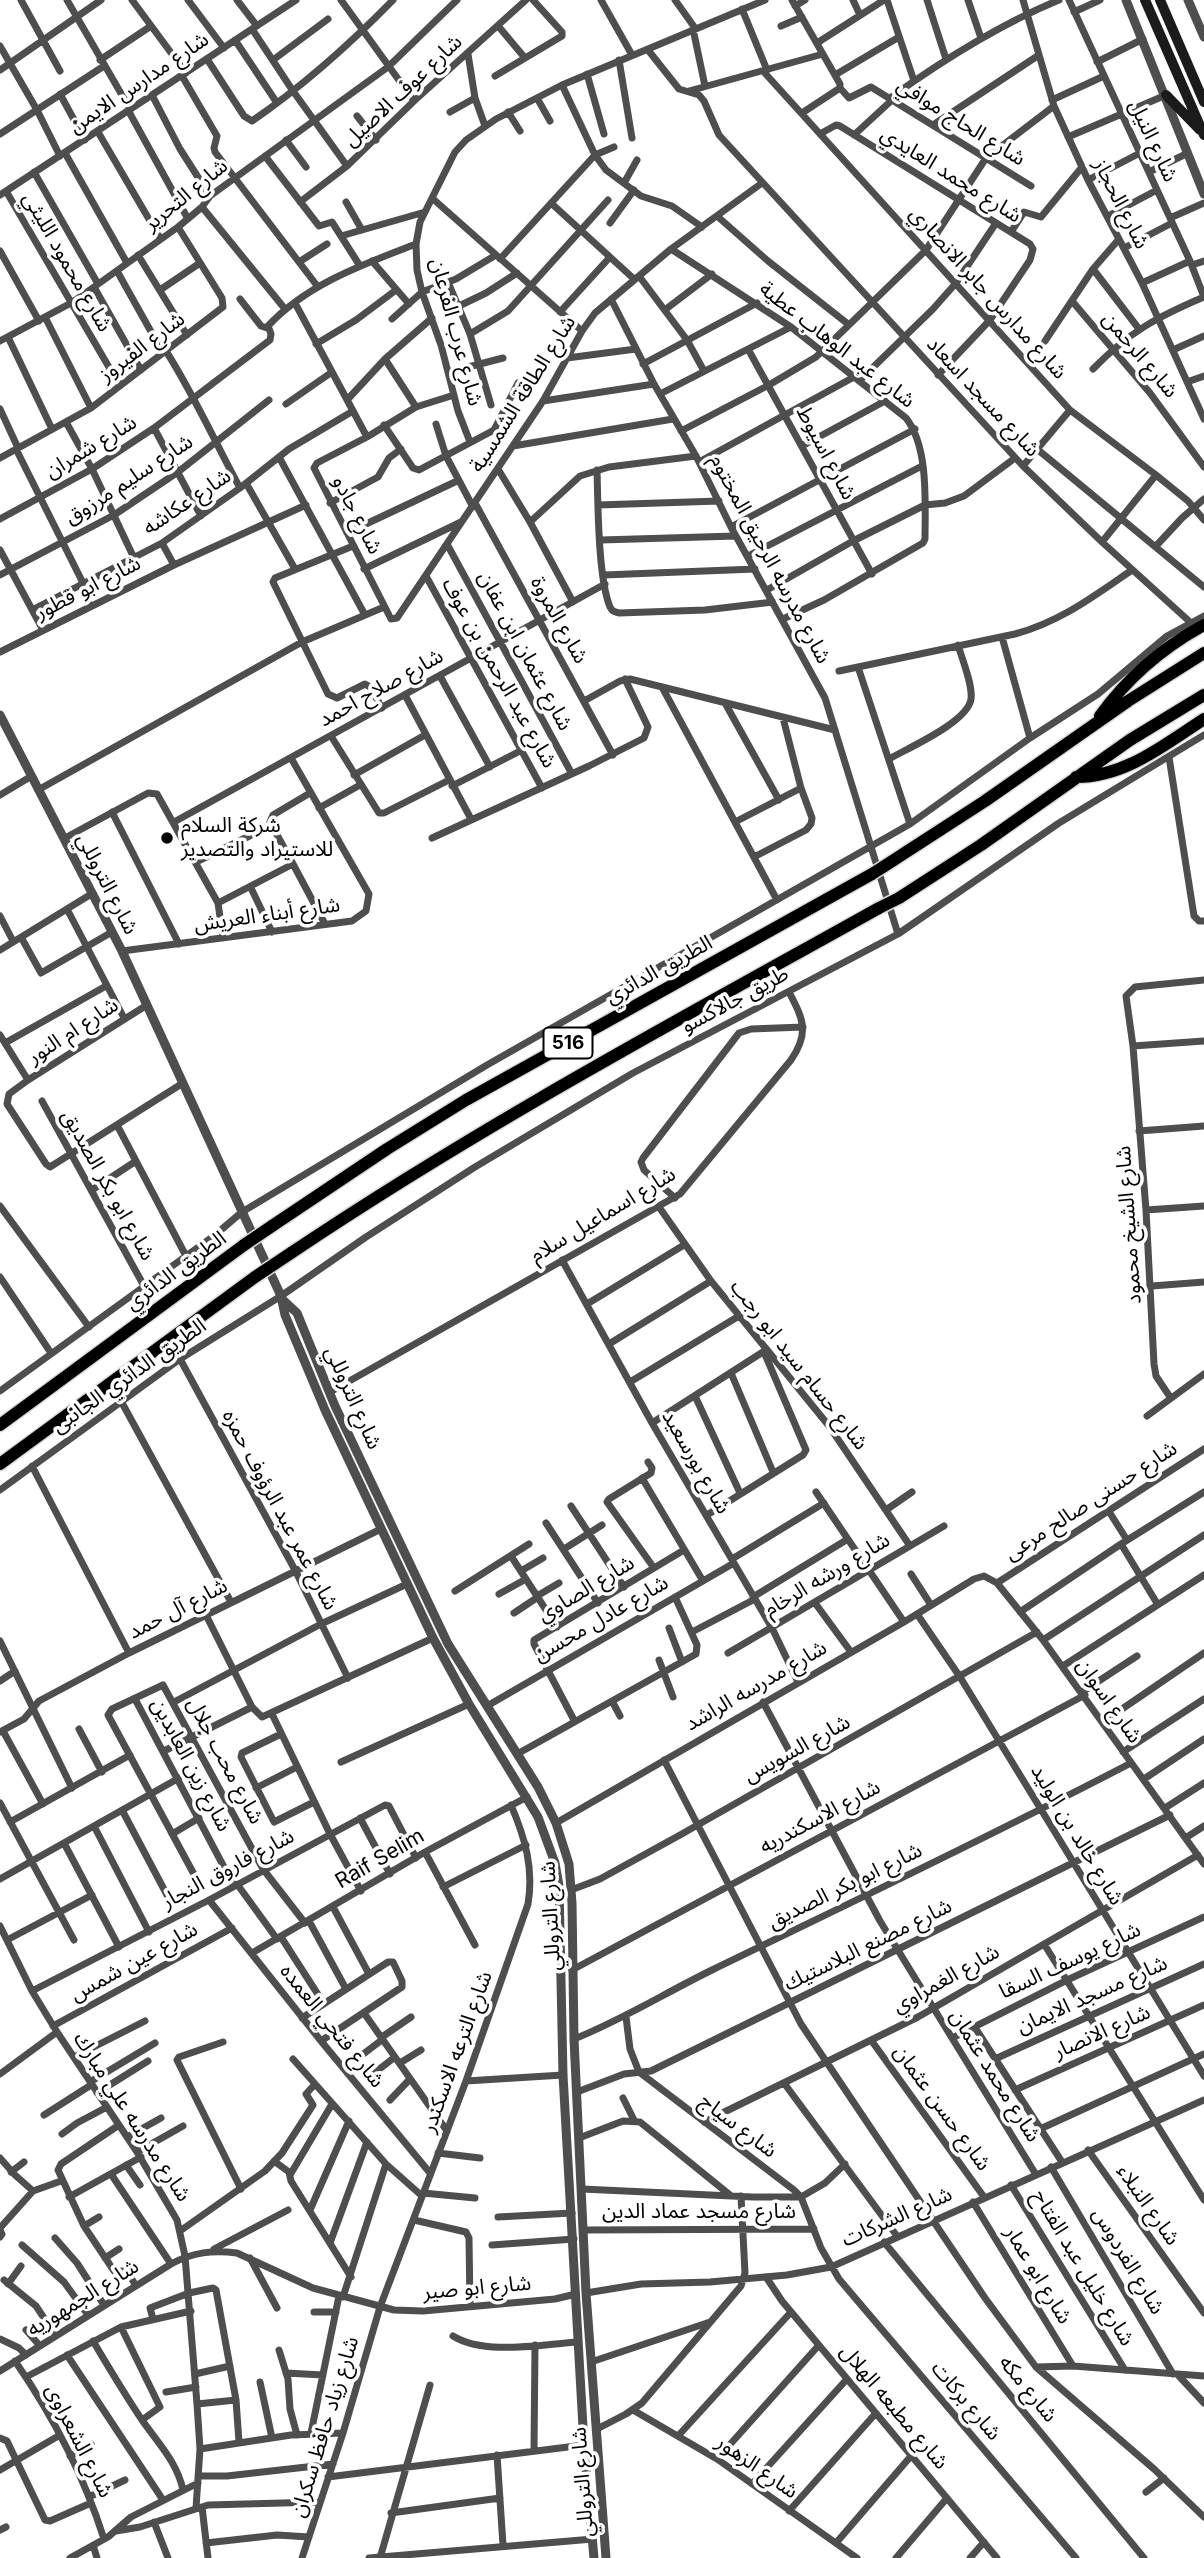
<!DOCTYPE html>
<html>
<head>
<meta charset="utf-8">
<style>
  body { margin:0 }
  canvas { display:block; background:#fff }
</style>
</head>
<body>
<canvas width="1204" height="2558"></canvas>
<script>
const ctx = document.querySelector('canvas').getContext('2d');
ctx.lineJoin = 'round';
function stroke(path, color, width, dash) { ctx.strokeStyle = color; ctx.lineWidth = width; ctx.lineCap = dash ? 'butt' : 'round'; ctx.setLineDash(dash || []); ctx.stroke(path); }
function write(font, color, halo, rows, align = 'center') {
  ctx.font = font + ' Inter,"Noto Sans Arabic",sans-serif'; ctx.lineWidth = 7; ctx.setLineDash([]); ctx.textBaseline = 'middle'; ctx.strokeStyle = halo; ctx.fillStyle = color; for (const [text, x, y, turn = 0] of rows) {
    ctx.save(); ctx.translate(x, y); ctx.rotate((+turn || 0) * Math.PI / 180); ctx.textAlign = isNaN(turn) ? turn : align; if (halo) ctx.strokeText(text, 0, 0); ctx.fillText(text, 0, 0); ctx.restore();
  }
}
const minor = new Path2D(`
  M21 0 60 71
  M67 0 130 109
  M132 0 186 73
  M188 0 224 48
  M237 0 257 26
  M341 0 414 101
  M601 0 632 55
  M675 0 695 28
  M792 0 840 84V88L849 98 871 87 1031 186
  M853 0 860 15
  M887 0 914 81
  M927 0 946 59
  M968 0 981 38
  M1023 0 1054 106 1088 180 1142 283 1204 419
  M1069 0 1190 261 1204 297
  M795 6 805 0
  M742 9 767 70
  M1074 12 1100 0
  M781 26 802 17
  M499 27 525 58
  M252 29 293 91 347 166
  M693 29 705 86
  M235 40 277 103
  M817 43 884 0
  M0 46 37 110 60 156
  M648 50 679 89 699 95 704 101 719 135 1023 466 1102 542 1190 622
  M468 54 475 98 485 126
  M207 59 244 116 252 121C303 86 350 44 393 0
  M100 60 151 26
  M273 60 328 19
  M619 60 632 138
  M1097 62 1143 39
  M0 70 101 0
  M763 71 1070 410 1156 475 1188 501 1204 520
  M587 74 604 134
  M835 75 899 37
  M182 76 217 136 214 148 215 152 318 287
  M495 76 562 36V32L533 0
  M562 85 595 155 606 170 641 196 672 206 702 227
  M689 91 823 54
  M60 94 85 140
  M152 95 180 149 210 196
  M537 98 550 121
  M890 98C943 60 998 25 1059 0
  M1052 100 1104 76
  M128 110 188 219
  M450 112 475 98
  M508 112 520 131
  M802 113 840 88
  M357 116 376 140
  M933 125 1039 55
  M98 132 160 238
  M0 134 104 66
  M820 134 836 125 840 126 1030 244 1033 249 1030 260 990 320 938 375
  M854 135 892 100
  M1068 137 1166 95
  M286 140 306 167
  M65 153 127 263
  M265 156 319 226 332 222 360 266
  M34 172 98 284
  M1149 172 1188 153
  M1088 180 1140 153
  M624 183 637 160
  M6 191 120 386
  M0 195 296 0
  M432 198 582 331
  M300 202 347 166 414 101 526 0
  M346 202 362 230
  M551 203 634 279
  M202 207 285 309
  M717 216 768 261 848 324
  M1108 216 1157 190
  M1170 218 1204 203
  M610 223 634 190
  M1011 232 1024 212 1041 217 1082 167
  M341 236 425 212
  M1124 248 1172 223
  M671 249 791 327 906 418C929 447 925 503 925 539L923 543 824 600 783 619
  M0 251 39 321
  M138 255 187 335
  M500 259 595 155 614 147
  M372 261 409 304
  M299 262 327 244
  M1192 265 1204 261
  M1093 269 1139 329
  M117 271 163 353
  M639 276 687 340 704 371
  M448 282 470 334 491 405
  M1142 283 1190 261
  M94 287 141 370
  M160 290 200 263
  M240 299 261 326 267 328
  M611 299 654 384 696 456 731 527 825 698 898 934
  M1072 301 1150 393 1204 467
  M295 303 367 437
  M459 306 486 293 517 273
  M666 309 712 274
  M560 312 610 257
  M45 317 91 408
  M392 319 422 292 456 279 496 255
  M470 334 508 311 608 200
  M8 337 52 429
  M0 341 71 303 94 287 178 227 202 207 210 196 388 67 457 0
  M1045 341 1093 269 1119 239
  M316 344 356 320 396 290
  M748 349 872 574
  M1173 350 1204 336
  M166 351C194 395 215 442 240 488
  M567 358 636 349
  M385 359 416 407
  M643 364 757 303
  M1093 369C1129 332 1157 317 1204 297
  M449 372 503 358
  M859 381 933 309 956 283 996 223
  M1187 382 1204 376
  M660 394 791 327
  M454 395 416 407 367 437 317 463 314 468 391 619 397 618 543 401 582 331 595 313 671 249 762 183
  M347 400 385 359 432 318
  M543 401 654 384
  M286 404 332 372
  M0 409 18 448
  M66 422 92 469 134 558
  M436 424 446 456 473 507
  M384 425 413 468 419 470 494 430 518 383
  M154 428 201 516
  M681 431 769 385 816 357 926 250 986 158 1054 106
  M470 442 458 411 441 345 422 292 417 270 416 244 420 222 455 152 466 140 496 119 562 85 765 0
  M513 446 673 419
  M802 446 885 401
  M16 449 82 581V591L90 606
  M1037 449 1204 587
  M279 457 365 615
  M0 458 91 408 223 307 222 298 178 227
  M699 462 854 377
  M1023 466 1070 410
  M498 469 530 522 573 602
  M597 470C598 504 598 578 610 607 613 612 613 611 619 613L705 610 773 602
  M246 483 295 569
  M330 503 378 477 389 458 401 449
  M475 503 613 755
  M598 505 719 501
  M0 519 92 469 154 428 270 340 271 334 268 326C307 284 364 264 416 244
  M530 522 580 476 609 467 696 456
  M731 527 915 429
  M347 533 457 481
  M601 540 736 536
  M1102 542 1156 475
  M162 543 174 565
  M447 544 572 774
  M353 546 275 578 273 582 328 694 337 698 365 684 370 687 382 708
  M1156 546 1182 518 1204 499
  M0 550 43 630
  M748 556 922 466
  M364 569 461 522
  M0 575 114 515 178 472 269 400
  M604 575 755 569
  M426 576 542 788
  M767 590 853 541 925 505 945 503 964 496 1015 458
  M32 610 162 543 240 488 289 449 353 411
  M1002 637 1030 738
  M0 652 174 565 306 505
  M858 667 910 824
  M839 671 1015 634C1060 622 1094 596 1132 570
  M440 676 490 767
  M662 687 777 900
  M405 695 471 819
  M584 701 620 681 630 679 835 730
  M725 703 779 800
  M331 736 379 813H384L449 780
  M1169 757 1194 916 1199 921H1204
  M889 759C908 748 968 722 971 699 973 685 962 659 958 645
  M354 775 425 735
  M452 786 522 750
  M38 790 302 642 384 607
  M0 795 30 777
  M319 808 360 785
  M112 812 179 944
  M174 822 605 584
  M735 822 801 788
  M65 838 148 793 157 794 218 903 223 938
  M432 838 589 766 644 738 648 727 625 679
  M754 857 806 830 811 824 812 818 801 788 783 718
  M196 862 270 826
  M293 864 325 924
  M251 888 272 932
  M218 903 293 864 270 822 273 815 310 793
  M67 909 124 1018
  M0 916 13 941
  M21 937 41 973 112 932
  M0 950 93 893
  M122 951 352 921 366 911 369 894 291 758
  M147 1005 28 1080 9 1094 7 1104 46 1164 50 1167 183 1083
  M0 1035 28 1080
  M5 1043 106 986
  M1133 1046 1204 1041
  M42 1101 144 1286
  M117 1125 186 1256
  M1139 1131 1204 1126
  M92 1190 136 1161
  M675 1198 644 1170 641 1162 643 1158 739 1033 751 1029 803 1027
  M0 1206 89 1327
  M659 1207 711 1281 829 1426 910 1546
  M1146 1210 1204 1206
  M562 1260 652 1423 772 1628 798 1682
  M0 1277 51 1353
  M1152 1286 1204 1282
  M587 1304 684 1245
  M609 1344 711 1281
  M180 1359 295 1570 348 1678
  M731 1373 773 1472
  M630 1382 739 1316
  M0 1391 215 1235 242 1212 487 1065 910 824 1030 738 1098 694 1167 636 1204 616
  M330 1392 680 1194 791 1060C810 1032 803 1019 789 992
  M695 1396 740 1493
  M1170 1397 1156 1376 1154 1364 1146 1210 1133 1046 1126 996 1135 987 1204 980
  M121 1401 231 1602
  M1147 1416 1204 1374
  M652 1423 766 1350
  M648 1462 652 1468 651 1473 609 1499 607 1502 654 1568
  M32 1466 129 1653
  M642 1478 703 1581
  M0 1490 180 1359 281 1296 366 1237 475 1167 633 1073 898 934 1059 823 1204 735
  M816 1492 904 1622
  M571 1506 624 1587
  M886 1510 912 1492
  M1108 1510 1127 1540
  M707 1515 803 1455 806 1450 764 1352
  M546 1523 598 1603
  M1121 1544 1158 1605
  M564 1549 602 1525
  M511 1556 557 1627
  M732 1559 824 1503
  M521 1571 543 1558
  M911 1574 931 1605
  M997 1583 1204 1449
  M455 1591 529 1544
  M499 1594 526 1579
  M537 1596 559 1583
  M753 1597 848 1539
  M815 1603 851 1652
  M1020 1612 1121 1544 1204 1492
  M514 1613 538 1597
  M917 1614 960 1677 1204 2076
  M206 1615 252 1707 262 1717 433 1638
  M669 1628 682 1662
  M692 1632 755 1599
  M1043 1640 1204 1535
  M0 1641 72 1788
  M728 1653 944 1526
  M659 1660 673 1697
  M1063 1666 1204 1575
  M0 1681 15 1671
  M1082 1692 1137 1656
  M135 1699 234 1886
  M612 1701 620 1716
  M174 1702 321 1624 407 1584
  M763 1702 880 1921 1035 2173
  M487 1706 734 1563
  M272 1714 330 1834 361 1891
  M575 1722 534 1644V1640L684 1550
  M1103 1722 1204 1653
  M79 1729 102 1772
  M3 1731 43 1804
  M0 1732 24 1719 39 1701 129 1653 381 1529
  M281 1734 242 1753 241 1757 274 1822 314 1802
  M164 1751 252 1707
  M1123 1752 1204 1699
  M519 1753 696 1654 697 1645 675 1597
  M664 1760 801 2024 985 2298 1036 2367 1154 2469 1204 2517
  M341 1762 469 1704
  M1144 1779 1204 1739
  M256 1788 297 1767
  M0 1803 74 1940
  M1165 1808 1204 1783
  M122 1810 167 1895
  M360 1818 390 1874
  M10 1822 130 1755
  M556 1823 904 1622 974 1579 984 1576 997 1583 1043 1640 1204 1864
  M94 1826 149 1932
  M172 1834 199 1818
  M1187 1837 1204 1826
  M64 1843 119 1947
  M425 1852 475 1945
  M196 1878 108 1715 112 1709 163 1685 263 1869 305 1923
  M0 1879 179 1778
  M237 1884 277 1939
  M443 1887 526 1845
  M571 1890 600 1879 680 1835 1037 1632
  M209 1900 321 2041 430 2173
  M333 1907 369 1974
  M309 1921 346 1989
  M0 1926 32 1991 57 2032 137 2152 177 2220 185 2256 197 2404 200 2449 196 2508
  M281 1937 324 2004
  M7 1940 92 1895
  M1044 1944 1204 2200
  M252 1953 425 1852 527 1797
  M572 1970 1085 1695
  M32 1991 209 1900 385 1805 389 1806 416 1858
  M364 2013 447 2131
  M626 2017 630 2049 639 2072 794 2190 801 2197 821 2248 839 2279 1076 2558
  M302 2018 388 1962H393L402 1981V1987L321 2041
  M53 2026 232 1928
  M974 2026 1062 2162
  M382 2037 411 2017
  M952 2038 1065 1981 1204 1917
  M574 2039C622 2020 665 1993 712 1970 852 1902 993 1835 1131 1763
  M871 2040 984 2197
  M223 2042 179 2057 177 2060 241 2189
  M362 2055 383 2039
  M74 2057 145 2021
  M293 2059 386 2164 422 2196
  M995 2059 1204 1964
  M400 2063 421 2050
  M0 2074 57 2032
  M373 2074 395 2057
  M466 2081 563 2075
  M90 2082 155 2043
  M784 2083 897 2236
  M1015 2090 1204 2005
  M577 2092 624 2074 651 2071 1170 1815
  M97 2093 148 2061
  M623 2098 634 2120
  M390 2100 410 2079
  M44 2115 91 2085
  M704 2122 918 2017 1198 1855
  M119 2125 61 2164 58 2170 84 2226 114 2271H127L136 2286
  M1040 2129 1204 2054
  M62 2134 77 2123 107 2107
  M127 2137 161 2118
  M579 2138 623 2121 640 2122 730 2195
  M1088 2150 1204 2313
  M137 2152 183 2126
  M438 2153 480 2158
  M0 2158 15 2175 33 2191
  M274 2161 289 2172 291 2181 351 2277
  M126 2165 140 2185
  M1051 2167 1173 2374
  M11 2172 24 2162
  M111 2174 171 2264
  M290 2175 332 2104
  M1011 2185 1125 2370
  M582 2189 753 2197H801L825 2183 845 2164
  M423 2193 475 2198
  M69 2197 141 2157
  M973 2202 1073 2366
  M310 2210 349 2121
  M498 2217 572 2213
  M414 2220 466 2232 469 2238 470 2306
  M84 2226 99 2217
  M0 2228 33 2191 61 2181
  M0 2230 2 2234 0 2237
  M584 2230 814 2229
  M180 2231 265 2171 282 2153 313 2105 306 2094 315 2084
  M55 2238 77 2263 104 2305
  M884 2242 1144 2558
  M330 2243 367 2142
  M22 2245 64 2282 88 2315
  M492 2245 574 2239
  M214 2249 288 2210
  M105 2258 119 2249
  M250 2258 277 2308
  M766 2277 782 2301 997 2558
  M4 2280 36 2306 56 2336
  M8 2284 21 2266
  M586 2293 641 2284 710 2282 787 2275 831 2267 1204 2100
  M343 2297 386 2164
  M314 2312H336
  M153 2319 150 2308 189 2293 213 2288 216 2290 236 2400 239 2442
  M121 2327 160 2407 142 2420
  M26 2330 40 2346
  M453 2336C485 2356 542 2344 578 2342
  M0 2339 19 2348 26 2355
  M93 2341C109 2368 125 2395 142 2420 158 2443 177 2462 183 2490
  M279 2350 288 2379 290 2409 297 2435
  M67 2355 163 2500
  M15 2361C53 2416 84 2476 104 2539
  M591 2362 710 2322
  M1036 2367 1073 2366 1204 2376
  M0 2371 171 2264C193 2252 213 2250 237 2253L313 2288 394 2310 423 2311 555 2299 576 2294
  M286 2373 323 2375
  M195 2374 230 2366
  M1178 2375 1204 2403
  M26 2377 121 2327 191 2311
  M260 2382 272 2438
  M166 2392 196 2387
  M197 2404 236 2400
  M633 2410 717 2459 857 2558
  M597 2429 626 2414 642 2403 741 2286 745 2273 741 2196
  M311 2433 339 2296
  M678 2436 791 2312
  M0 2438 7 2441 45 2520 50 2521 91 2503
  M200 2449 291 2435 343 2433
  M534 2450 535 2345
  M497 2455 503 2545
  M70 2456 91 2444
  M717 2459 819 2345
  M0 2470 60 2435
  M198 2476H227L333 2464
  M328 2477 584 2445
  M752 2484 847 2379
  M1146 2492 1164 2478
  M89 2497 125 2480
  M202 2507 208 2558
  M789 2511 876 2413
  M391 2513 500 2498
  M154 2522 168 2558
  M0 2530 6 2527
  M116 2531 140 2527 208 2505 320 2502
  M206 2543 277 2535 309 2537
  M836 2543 911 2456
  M93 2545 97 2558
  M70 2558 108 2537 131 2517 198 2483
  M302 2558 343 2433 380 2307 466 2081 528 1904C534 1868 525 1838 511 1805
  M369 2558 593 2539
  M380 2558 430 2385
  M896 2558 947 2498
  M970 2558 984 2542`);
const tertiary = new Path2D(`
  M1126 0 1204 194
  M1188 0 1204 37
  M0 715 122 951 281 1296 285 1315 325 1410 433 1638 469 1704 538 1817 555 1863 559 1886 563 2075 584 2445 594 2558
  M283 1300 297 1313 335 1406 448 1644 538 1787 556 1823 569 1864 572 1903 574 2039 586 2293 606 2558`);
const secondary = new Path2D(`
  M1145 0 1204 135
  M1160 0 1204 102
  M1166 95 1200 130`);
const motorway = new Path2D(`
  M1100 716C1128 677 1162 648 1204 625
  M1076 777C1125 777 1164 745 1204 719
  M883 867 985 801 1128 701 1204 653
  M899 898 981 845 1130 740 1204 695
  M272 1226 387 1149 466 1100 872 874
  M291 1253C480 1126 680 1019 879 908
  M0 1425 244 1245
  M0 1464 255 1277`);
const motorwayBridge = new Path2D(`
  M872 874 883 867
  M879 908 899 898
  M244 1245 272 1226
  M255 1277 291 1253`);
const markers = [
  [167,838,7,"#000"]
];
const shields = [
  [568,1043,49]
];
const shieldNames = [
  ["516",568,1043]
];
const streetNames = [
  ["شارع مدارس الايمن",139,83,-34],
  ["شارع عوف الاصيل",403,91,-43],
  ["شارع الحاج موافي",961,122,32],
  ["شارع النيل",1153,141,65],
  ["شارع محمد العايدي",951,175,32],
  ["شارع التحرير",186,195,-39],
  ["شارع الحجاز",1121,204,63],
  ["شارع محمود الليثي",67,262,60],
  ["شارع مدارس جابر الانصاري",988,293,48],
  ["شارع عرب الفرعان",456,332,75],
  ["شارع عبد الوهاب عطية",837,345,38],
  ["شارع الفيروز",142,347,-37],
  ["شارع الرحمن",1140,355,50],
  ["شارع الطاقة الشمسية",523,394,-58],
  ["شارع مسجد اسعاد",983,397,47],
  ["شارع شمران",91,447,-31],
  ["شارع اسيوط",826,453,62],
  ["شارع سليم مرزوق",129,480,-33],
  ["شارع عكاشه",187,502,-34],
  ["شارع جادو",357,515,63],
  ["شارع مدرسه الرحيق المختوم",770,559,62],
  ["شارع ابو قطور",88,588,-27],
  ["شارع المروة",559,620,61],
  ["شارع عثمان ابن عفان",525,651,62],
  ["شارع عبد الرحمن بن عوف",499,673,61],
  ["شارع صلاح احمد",381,688,-29],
  ["شارع التروللي",107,884,63],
  ["شارع أبناء العريش",267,915,-8],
  ["الطريق الدائري",659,970,-29],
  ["طريق جالاكسو",735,1000,-28],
  ["شارع ام النور",73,1031,-33],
  ["شارع ابو بكر الصديق",108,1185,61],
  ["شارع اسماعيل سلام",603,1215,-31],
  ["شارع الشيخ محمود",1129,1225,-94],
  ["الطريق الدائري",176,1271,-36],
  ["شارع حسام سيد ابو رجب",799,1365,52],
  ["الطريق الدائري الجانبى",129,1376,-35],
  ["شارع التروللي",353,1398,66],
  ["شارع بورسعيد",696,1462,60],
  ["شارع حسنى صالح مرعى",1091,1501,-33],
  ["شارع عمر عبد الرؤوف حمزه",280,1510,62],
  ["شارع ورشه الرخام",827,1575,-31],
  ["شارع الصاوي",586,1589,-31],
  ["شارع آل حمد",178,1609,-27],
  ["شارع عادل محسن",601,1619,-30],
  ["شارع مدرسه الراشد",756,1686,-30],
  ["شارع اسوان",1109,1701,55],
  ["شارع السويس",797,1749,-29],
  ["شارع محب جلال",225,1761,62],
  ["شارع زين العابدين",191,1765,62],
  ["شارع الاسكندريه",820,1817,-28],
  ["شارع خالد بن الوليد",1077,1835,59],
  ["Raif Selim",380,1859,-30],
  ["شارع فاروق النجار",228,1869,-28],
  ["شارع ابو بكر الصديق",845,1886,-26],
  ["شارع التروللي",551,1916,-93],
  ["شارع مصنع البلاستيك",868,1945,-26],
  ["شارع يوسف السقا",1070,1961,-25],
  ["شارع عين شمس",134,1962,-29],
  ["شارع الغمراوي",946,1979,-29],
  ["شارع مسجد الايمان",1092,1995,-24],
  ["شارع فتحي العمده",332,2026,51],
  ["شارع الانصار",1102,2032,-24],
  ["شارع الترعه الاسكندر",457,2052,-70],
  ["شارع محمد عثمان",995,2076,58],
  ["شارع حسن عثمان",942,2108,54],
  ["شارع مدرسه علي مبارك",132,2117,57],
  ["شارع سياج",738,2126,37],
  ["شارع النبلاء",1148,2205,55],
  ["شارع مسجد عماد الدين",699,2212],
  ["شارع الشركات",897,2217,-24],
  ["شارع الفردوس",1128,2261,59],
  ["شارع خليل عبد الفتاح",1083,2268,59],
  ["شارع ابو عمار",1038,2275,59],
  ["شارع ابو صير",477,2288,-5],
  ["شارع الجمهوريه",83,2298,-32],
  ["شارع مكه",1028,2389,51],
  ["شارع بركات",966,2401,50],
  ["شارع مطبعه الهلال",894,2407,50],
  ["شارع زياد حافظ سكران",325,2427,-73],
  ["شارع الشعراوى",79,2441,63],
  ["شارع الزهور",757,2467,35],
  ["شارع التروللي",583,2482,-94]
];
const poiNames = [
  ["شركة السلام",181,826],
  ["للاستيراد والتصدير",181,850]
];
stroke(motorway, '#dbdbdb', 15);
stroke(minor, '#4e4e4e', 7);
stroke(tertiary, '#4e4e4e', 9);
stroke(secondary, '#1b1b1b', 10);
stroke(motorway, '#000', 12);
stroke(motorwayBridge, '#dbdbdb', 15, []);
stroke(motorwayBridge, '#000', 12);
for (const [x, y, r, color] of markers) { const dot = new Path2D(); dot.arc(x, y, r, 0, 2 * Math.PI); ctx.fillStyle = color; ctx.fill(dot); stroke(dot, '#fff', 2.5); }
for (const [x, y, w] of shields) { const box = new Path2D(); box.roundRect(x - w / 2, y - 15.5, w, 31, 5); ctx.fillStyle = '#fff'; ctx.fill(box); stroke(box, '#000', 2); }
write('bold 19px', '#000', null, shieldNames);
write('21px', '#000', '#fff', streetNames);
write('21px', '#000', '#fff', poiNames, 'left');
</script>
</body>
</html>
